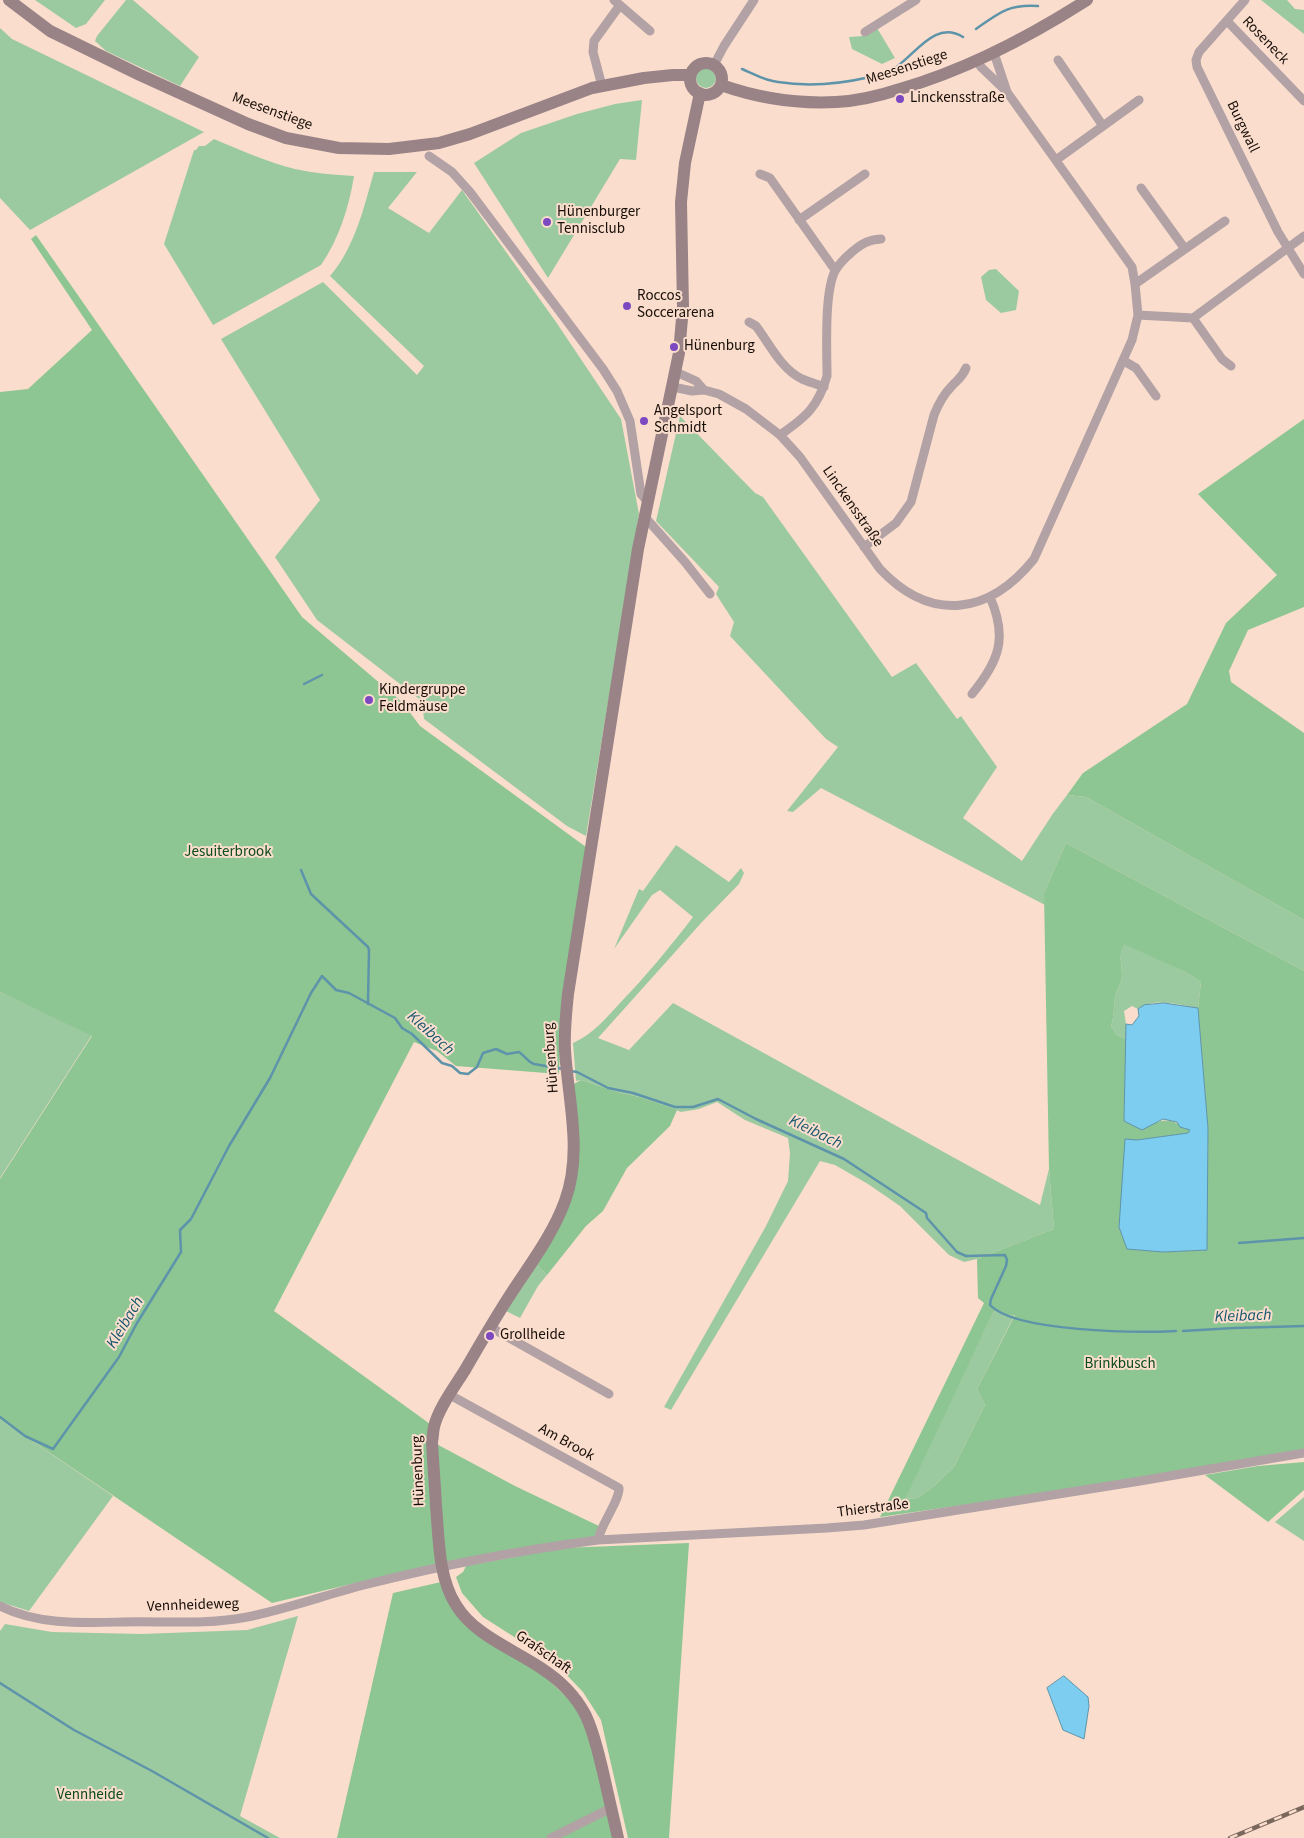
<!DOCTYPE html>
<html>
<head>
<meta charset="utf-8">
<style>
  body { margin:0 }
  canvas { display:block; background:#faddcc }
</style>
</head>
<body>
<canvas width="1304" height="1838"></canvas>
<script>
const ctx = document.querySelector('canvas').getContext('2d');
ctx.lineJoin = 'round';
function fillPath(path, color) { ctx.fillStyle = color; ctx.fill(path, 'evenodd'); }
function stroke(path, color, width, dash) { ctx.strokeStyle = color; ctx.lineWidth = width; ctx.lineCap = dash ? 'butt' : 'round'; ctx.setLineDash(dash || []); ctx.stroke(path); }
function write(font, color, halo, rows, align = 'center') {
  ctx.font = font + ' "Source Sans 3",sans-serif'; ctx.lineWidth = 4; ctx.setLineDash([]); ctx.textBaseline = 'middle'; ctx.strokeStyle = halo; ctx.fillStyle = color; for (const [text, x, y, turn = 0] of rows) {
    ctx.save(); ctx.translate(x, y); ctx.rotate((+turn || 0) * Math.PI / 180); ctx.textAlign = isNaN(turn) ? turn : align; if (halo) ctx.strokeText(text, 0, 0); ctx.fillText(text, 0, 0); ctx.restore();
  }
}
const green = new Path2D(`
  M35 0H105L86 24 76 28Z
  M126 0H133L199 57 180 86 106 51 95 41 97 36Z
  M1261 0H1287L1295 9 1304 10V34Z
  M0 28 12 39 204 132 30 230 0 198Z
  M877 28 895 58 882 64 852 49 849 37 863 36Z
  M696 78a10 10 0 1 1 20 0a10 10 0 1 1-20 0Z
  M642 100 636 160 620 159 548 278 474 163 521 133 577 114 615 104Z
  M214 139C240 150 267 162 295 169 314 173 334 175 354 176 349 207 339 239 321 265L213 325 164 244 194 150H196L199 146H205Z
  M374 172H417L388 208 429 233 462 190 556 322 621 419 639 514 586 836 567 826 424 719 422 701 317 620 275 557 320 500 221 339 323 282 417 375 424 366 330 276C355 247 364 207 374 172Z
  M996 269 1019 291 1016 310 1001 313 986 300 981 277 989 270Z
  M680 416 755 493 763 497 892 677 916 663 957 719 961 716 997 767 963 818 1022 861 1052 815 1067 795 1086 797 1304 920V971L1066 843 1044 893 1045 905 821 788 793 812 787 811 838 747 826 739 730 636 734 622 716 594 719 587 656 521Z
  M676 845 729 882 741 868 744 873 739 884 702 922 598 1038 629 1050 673 1003 1040 1205 1049 1169 1054 1229 977 1259 964 1262 949 1255 900 1206 868 1184 835 1165 820 1161 671 1410 664 1407 766 1226 788 1181 790 1153 788 1138 745 1120 717 1102 699 1109 681 1112 643 1098 614 1091 581 1080 576 1081 573 1043C592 1035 606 1018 620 1003 646 976 670 947 693 917L660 890 652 895 614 949 639 889 643 891Z
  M1124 943 1187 973 1201 982 1198 1008C1179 1005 1155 997 1138 1009L1132 1006 1124 1011 1126 1024V1039L1117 1035 1111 1026C1115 1014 1113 1009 1115 998 1116 990 1122 984 1122 975 1122 962 1118 956 1124 943Z
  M0 992 92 1035 0 1178Z
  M535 1263 547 1275 538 1286 520 1318 506 1311Z
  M995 1309 1015 1314 977 1389 985 1405 954 1467 934 1486 918 1498 904 1499Z
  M0 1419 113 1496 29 1611 0 1602Z
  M1304 1497V1541L1275 1522Z
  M298 1616 240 1816 280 1838H0V1631L5 1624 52 1632 142 1634 247 1630Z`);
const forest = new Path2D(`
  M36 235 302 617 402 702 420 726 586 847 560 1050 559 1074 456 1066 437 1051 414 1042 274 1311 430 1424 429 1440 515 1486 601 1527 599 1536 435 1564 272 1603 0 1419V1179L92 1036 0 992V392L28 389 92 330 31 239Z
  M1304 419V607L1248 630 1229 671 1231 682 1304 733V920L1086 797 1067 795 1083 773 1187 704 1226 623 1277 575 1198 494Z
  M1066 843 1304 971V1451L1046 1493 880 1517 984 1303 978 1298 977 1259 1054 1229 1049 1169 1044 893ZM1124 944 1187 973 1201 982 1198 1008 1208 1128 1206 1250 1163 1252 1127 1249 1119 1227 1137 1140 1188 1133 1190 1130C1167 1117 1165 1118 1142 1129L1124 1121 1126 1039 1117 1035 1111 1026C1115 1014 1113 1009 1115 998 1116 990 1122 984 1122 975 1122 962 1118 957 1124 944ZM995 1309 1003 1314 1015 1315 977 1389 985 1405 954 1467 934 1486 918 1498 905 1499Z
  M581 1080 614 1091 643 1098 677 1110 670 1126 627 1168 603 1211 586 1226 547 1275 535 1263 568 1209 574 1084Z
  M1304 1462V1490L1268 1522 1205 1475 1258 1466Z
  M689 1543 669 1838H628L601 1720 583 1692 562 1670 544 1656 483 1617 462 1593 456 1577 463 1572 466 1566 562 1548Z
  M441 1582 451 1606 539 1671 573 1703 588 1731 613 1838H337L393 1593Z`);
const water = new Path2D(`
  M1164 1003 1198 1008 1208 1128 1207 1250 1163 1252 1127 1249 1119 1227 1125 1139 1137 1140 1188 1133 1190 1130 1180 1127 1177 1122 1163 1119 1142 1130 1124 1121 1126 1024 1132 1025 1139 1016 1138 1009 1144 1005Z
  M1064 1676 1088 1697 1089 1706 1084 1739 1063 1730 1047 1688Z`);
const stream = new Path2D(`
  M976 29C999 13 1008 4 1038 6
  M742 69C754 74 765 81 778 82 809 87 840 84 870 77 877 75 886 73 892 70 914 57 934 19 963 37
  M304 684 322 675
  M301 870 311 894 368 947 369 950 368 1004
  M571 1071 577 1072 608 1088 633 1093 675 1107H693L718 1099 756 1119 844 1159 926 1213 927 1218 957 1252 966 1256 1005 1255 1007 1260 1006 1266 991 1299 990 1305C1015 1332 1138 1333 1176 1331
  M1239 1243 1304 1238
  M1183 1331 1234 1328 1304 1326
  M0 1417 25 1436 53 1449 119 1357 137 1323 181 1252 180 1230 191 1219 229 1146 270 1078 311 993 322 976 336 990 349 993 395 1018 402 1028 412 1034 442 1063 452 1066 460 1073 468 1074 477 1067 483 1053 496 1049 507 1054 519 1052C525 1056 528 1062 534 1064L563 1069
  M0 1683 74 1730 152 1771 268 1838`);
const street = new Path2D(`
  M614 0 650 31
  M1245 0 1199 52 1196 60 1197 67 1278 232 1304 274
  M1227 21 1304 101
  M865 32 916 0
  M994 53 1007 92
  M1058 60 1103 126
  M714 65 724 46 754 0
  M602 86 593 52 594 41 620 5
  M429 156 452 172 470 192 603 369 617 391 630 421 641 494 647 501
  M1056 160 1139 100
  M760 174 770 178 835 270
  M1141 188 1185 249
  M799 220 865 174
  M1135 284 1225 221
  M1138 315 1193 318 1304 236
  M1193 318 1222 359 1231 366
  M749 322 756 326C769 343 781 369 802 379 809 382 817 384 824 387
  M1124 361 1136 368 1156 396
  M676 372 696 381 704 390
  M673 387 692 391 704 390 719 394 746 409 780 435 800 457 880 569C931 623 989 615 1034 559L1132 340 1138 315 1135 284 1132 267 1007 92 981 67 977 61
  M780 435C806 417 818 407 827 376 827 350 824 293 835 271 839 263 846 257 853 251 863 243 868 240 881 239
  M644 516 685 562 710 594
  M864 547 896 523 911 502 934 415C938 405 943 395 951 387 958 379 962 378 966 368
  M972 694C999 661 1008 638 990 597
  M490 1327 609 1394
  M450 1395 619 1488C620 1500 601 1524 598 1540
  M0 1606C37 1625 82 1623 122 1622 163 1621 207 1625 247 1617 287 1609 325 1595 364 1585 439 1566 521 1550 598 1540L827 1528 864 1525 1140 1481 1304 1453
  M551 1838 611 1808`);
const secondary = new Path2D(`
  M9 0 50 31 140 75 248 124 286 138 339 148 389 149 439 143 470 134 592 88 644 78 673 75H690
  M690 79a16 16 0 1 1 32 0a16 16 0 1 1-32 0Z
  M721 85C758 98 797 104 836 102 858 101 879 96 900 89 966 70 1029 37 1087 0
  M618 1838C613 1816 608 1794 603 1772 598 1752 594 1732 585 1714 575 1695 558 1679 541 1668 513 1649 474 1635 456 1605 438 1577 439 1538 436 1506 435 1485 433 1463 432 1442 433 1437 433 1431 434 1427 438 1409 455 1386 465 1370 480 1344 495 1318 512 1292 531 1263 553 1234 565 1201 583 1152 568 1100 565 1050 564 1031 566 1013 568 994L638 549 679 353 683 307 681 202 685 163 700 93`);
const rail = new Path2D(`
  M1230 1838 1304 1807`);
const markers = [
  [900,99,5,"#7c49c0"],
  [547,222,5,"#7c49c0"],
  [627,306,5,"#7c49c0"],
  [674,347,5,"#7c49c0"],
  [644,421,5,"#7c49c0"],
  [369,700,5,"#7c49c0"],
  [490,1336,5,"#7c49c0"]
];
const streetNames = [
  ["Roseneck",1265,41,46],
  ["Meesenstiege",907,68,-18],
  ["Meesenstiege",272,112,20],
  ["Burgwall",1242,127,64],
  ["Linckensstraße",852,507,55],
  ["Hünenburg",552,1058,-94],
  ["Am Brook",566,1443,29],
  ["Hünenburg",419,1471,-92],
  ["Thierstraße",873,1509,-7],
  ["Vennheideweg",193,1606,-2],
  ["Grafschaft",543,1653,35]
];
const poiNames = [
  ["Linckensstraße",910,99],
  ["Hünenburger",557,213],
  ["Tennisclub",557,230],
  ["Roccos",637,297],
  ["Soccerarena",637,314],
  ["Hünenburg",684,347],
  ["Angelsport",654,412],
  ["Schmidt",654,429],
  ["Kindergruppe",379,691],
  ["Feldmäuse",379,708],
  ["Grollheide",500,1336]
];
const parkNames = [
  ["Jesuiterbrook",228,853],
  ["Brinkbusch",1120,1365],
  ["Vennheide",90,1796]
];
const waterNames = [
  ["Kleibach",430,1034,42],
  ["Kleibach",815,1133,26],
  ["Kleibach",1243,1317,-2],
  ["Kleibach",126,1323,-59]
];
fillPath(green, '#9ccaa0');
fillPath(forest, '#8dc693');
fillPath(water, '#7ccdf0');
stroke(water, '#5e94aa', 1);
stroke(stream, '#5e94aa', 2.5);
stroke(street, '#b2a2a5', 9);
stroke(secondary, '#998387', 12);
stroke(rail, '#7b685d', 4.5);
stroke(rail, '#faddcc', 2.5, [8]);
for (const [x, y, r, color] of markers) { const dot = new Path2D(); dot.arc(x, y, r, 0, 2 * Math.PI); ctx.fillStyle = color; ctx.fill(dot); stroke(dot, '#faddcc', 2); }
write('15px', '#180e08', '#faddcc', streetNames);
write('15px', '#180e08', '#faddcc', poiNames, 'left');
write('15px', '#0b4a1b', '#faddcc', parkNames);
write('italic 16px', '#16576f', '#faddcc', waterNames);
</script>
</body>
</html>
